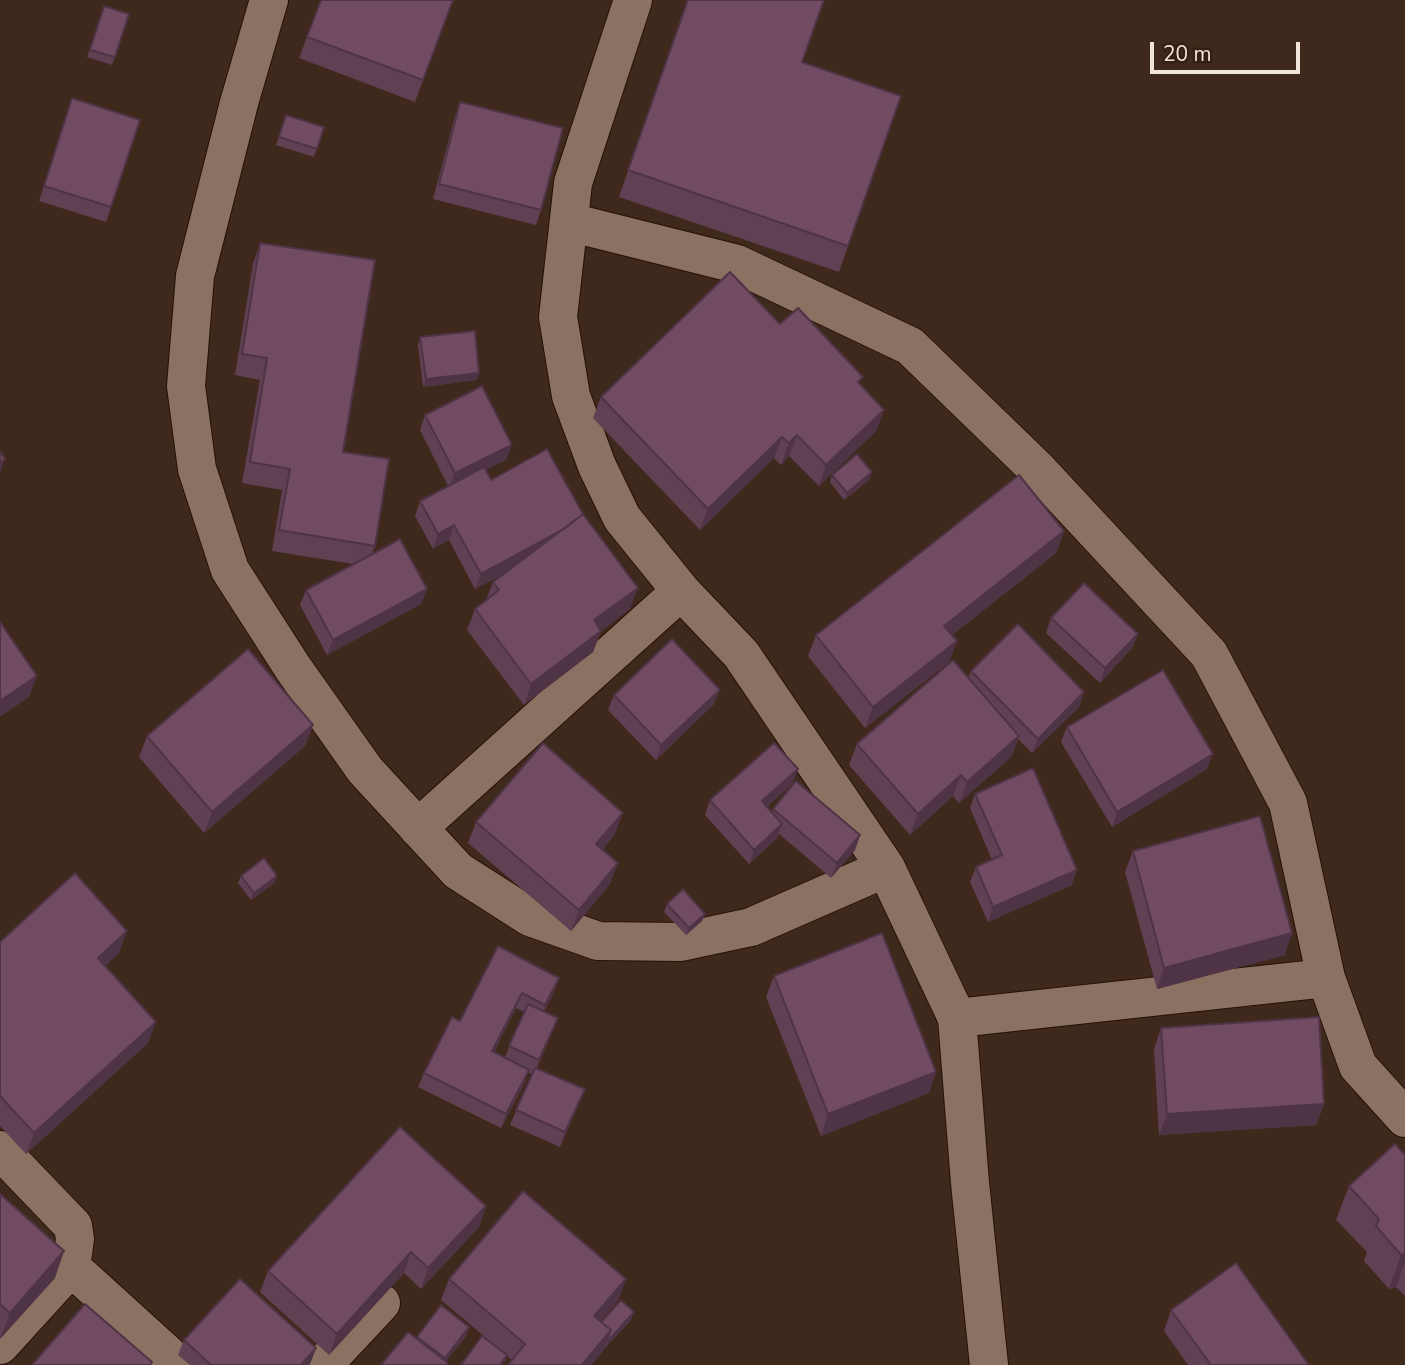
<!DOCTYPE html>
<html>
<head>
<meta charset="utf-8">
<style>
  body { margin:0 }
  #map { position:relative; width:1405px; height:1365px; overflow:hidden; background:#3f291c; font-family:"Nunito Sans",sans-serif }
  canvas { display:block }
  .scale { position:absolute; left:1150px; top:42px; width:150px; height:32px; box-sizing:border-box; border:4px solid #f3e4dc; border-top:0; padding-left:9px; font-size:21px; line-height:24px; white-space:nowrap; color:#f3e4dc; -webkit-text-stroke:5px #342013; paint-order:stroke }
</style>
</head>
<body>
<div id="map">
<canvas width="1405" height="1365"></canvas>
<div class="scale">20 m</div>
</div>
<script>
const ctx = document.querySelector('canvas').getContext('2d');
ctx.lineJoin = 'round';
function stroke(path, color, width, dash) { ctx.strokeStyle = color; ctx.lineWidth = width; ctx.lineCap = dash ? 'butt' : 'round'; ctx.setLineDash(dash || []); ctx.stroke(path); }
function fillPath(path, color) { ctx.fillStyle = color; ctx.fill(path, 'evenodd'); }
const street = new Path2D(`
  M269 0 239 103 195 276 186 386 197 469 230 570 293 668 365 770 458 871 530 917 598 941 681 942 751 927 886 868
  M633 0 573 183 558 317 571 396 597 466 622 518 681 591 741 654 886 868 957 1018 970 1183 989 1365
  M569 222 737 264 910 346 1038 470 1209 654 1288 803 1326 978 957 1018
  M418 828 681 591
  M1326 978 1358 1066 1405 1118
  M0 1150 73 1226 75 1239 71 1267 0 1345
  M71 1267 179 1365
  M323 1365 381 1303`);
const wall = new Path2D(`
  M321 0H453L415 102 299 58Z
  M687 0 802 62 901 96 839 272 619 197Z
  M104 6 129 14 112 65 87 57Z
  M72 98 111 207 106 222 39 201Z
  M460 102 541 210 536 225 433 199 455 116Z
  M286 115 324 127 314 157 276 145Z
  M260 243 343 452 375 546 372 554 427 589 421 604 327 655 300 605 306 590 353 564 272 551 282 490 242 483 260 380 235 375 253 264Z
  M780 324 860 385 884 410 876 431 819 486 789 456 781 465 774 458 700 530 593 418 601 397Z
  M420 337 479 373 477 380 423 387 418 345Z
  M425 415 506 460 486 470 491 480 630 609 601 631 593 652 524 705 467 630 475 609 486 600 493 582 507 572 475 589 449 540 433 549 415 516 420 501 448 486 420 430Z
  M832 475 869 480 844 500 830 482Z
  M1064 531 1056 553 952 635 957 641 949 662 865 728 808 656 816 635Z
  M1051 618 1138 634 1132 648 1100 683 1046 633Z
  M971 671 1084 692 1079 707 1032 753 1018 739 1011 757 959 803 953 796 910 835 849 765 857 744 968 678Z
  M614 695 714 704 656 760 608 710Z
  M313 725 305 746 204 833 139 757 147 736Z
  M1067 727 1207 769 1112 827 1061 742Z
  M798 769 792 784 767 807 772 812 773 809 860 835 855 850 831 878 779 834 777 838 749 864 705 815 710 800Z
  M975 794 1072 885 988 922 970 882 976 867 992 860 970 808Z
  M476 822 615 834 602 850 610 884 571 931 468 843Z
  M1133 851 1285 955 1157 989 1125 872Z
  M241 876H277L274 883 251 900 238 883Z
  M667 904 705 914 702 921 686 935 664 912Z
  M0 942 119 953 105 966 148 1043 26 1154 0 1126Z
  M774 976 936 1072 929 1093 821 1136 766 997Z
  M559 978 554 992 544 1012 552 1033 537 1068 585 1089 579 1104 560 1147 510 1125 532 1074 528 1072 524 1084 501 1128 418 1087 424 1073 460 1021ZM516 1008 524 1012 505 1057 494 1052Z
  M1161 1028 1324 1104 1316 1125 1159 1135 1154 1049Z
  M1405 1155V1296L1396 1287 1389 1289 1364 1261 1367 1252 1336 1220 1349 1186Z
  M0 1194 55 1278 0 1339Z
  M486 1206 479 1227 421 1289 404 1273 329 1355 260 1292 268 1271Z
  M449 1279H626L618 1300 600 1321 601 1322 631 1320 605 1348 604 1347 603 1351 591 1365H508L512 1360 507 1356 505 1362 492 1343 441 1300Z
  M1171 1310 1309 1365H1188L1164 1331Z
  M467 1335 446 1361 417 1339V1337Z
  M184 1340 311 1362 309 1365H190L178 1355Z`);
const shadedWall = new Path2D(`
  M479 373 477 380 423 387 426 379Z
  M884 410 876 431 819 486 826 465Z
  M797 435 789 456 781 465 789 443Z
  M782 437 774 458 700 530 708 509Z
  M512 445 506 460 449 488 455 473Z
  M5 459 0 474V463Z
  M872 472 869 480 844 500 847 493Z
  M584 517 579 532 475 589 481 574Z
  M454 525 449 540 433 549 438 534Z
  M1064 531 1056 553 937 647 944 626Z
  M638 588 630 609 601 631 593 652 524 705 531 684 594 620Z
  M427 589 421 604 327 655 333 640Z
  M1138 634 1132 648 1100 683 1105 668Z
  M957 641 949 662 865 728 873 707Z
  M37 676 29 697 0 717V701Z
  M720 690 714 704 656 760 661 745Z
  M1084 692 1079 707 1032 753 1038 739Z
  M313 725 305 746 204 833 212 812Z
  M1019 736 1011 757 959 803 967 782Z
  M1213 754 1207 769 1112 827 1117 812Z
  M798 769 792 784 756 816 762 801Z
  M961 775 953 796 910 835 918 814Z
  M623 813 615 834 588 866 596 844Z
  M782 824 777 838 749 864 754 850Z
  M860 835 855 850 831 878 837 863Z
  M618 863 610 884 571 931 579 910Z
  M1077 870 1072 885 988 922 993 907Z
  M277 876 274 883 251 900 254 893Z
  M705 914 702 921 686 935 689 928Z
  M127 931 119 953 90 979 98 958Z
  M1292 933 1285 955 1157 989 1164 968Z
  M559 978 554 992 540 1020 545 1005Z
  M522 993 516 1008 487 1066 492 1051Z
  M558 1018 552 1033 534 1075 539 1060Z
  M156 1022 148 1043 26 1154 34 1133Z
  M529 1070 524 1084 501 1128 506 1114Z
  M936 1072 929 1093 821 1136 828 1114Z
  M585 1089 579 1104 560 1147 565 1132Z
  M1324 1104 1316 1125 1159 1135 1167 1114Z
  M486 1206 479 1227 421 1289 428 1268Z
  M64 1251 55 1278 0 1339 10 1313Z
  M411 1252 404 1273 329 1355 337 1334Z
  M1405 1254V1262L1396 1287 1389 1289 1401 1255Z
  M626 1279 618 1300 586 1337 594 1316Z
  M634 1312 631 1320 605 1348 608 1341Z
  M469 1327 467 1335 443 1365 445 1358Z
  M611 1330 603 1351 591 1365H581Z
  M316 1348 311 1362 309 1365H301Z`);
const building = new Path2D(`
  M321 0H453L423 80 307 37Z
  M688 0H824L802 62 901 96 848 246 628 170Z
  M104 6 129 14 115 57 90 50Z
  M72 98 140 120 111 207 44 186Z
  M460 102 563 128 541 210 439 184Z
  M286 115 324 127 317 149 279 137Z
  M260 243 375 260 343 452 389 459 375 546 279 530 290 469 250 462 267 358 242 354Z
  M730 272 780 324 798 308 863 377 858 382 884 410 826 465 797 435 789 443 782 437 708 509 601 397Z
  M475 331 479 373 426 379 420 337Z
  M482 386 512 445 455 473 425 415Z
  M547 449 583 514 564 529 481 574 454 525 438 534 420 501 484 467 491 480Z
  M0 451 5 459 0 463Z
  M857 454 872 472 847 493 832 475Z
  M1019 475 1064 531 944 626 957 641 873 707 816 635Z
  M583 514 638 588 594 620 601 631 531 684 475 609 499 590 493 582Z
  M400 539 427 589 333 640 306 590Z
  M1084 583 1138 634 1105 668 1051 618Z
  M0 622 37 676 0 701Z
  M1018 624 1084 692 1038 739 971 671Z
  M672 639 720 690 661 745 614 695Z
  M248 649 313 725 212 812 147 736Z
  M953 660 1019 736 967 782 961 775 918 814 857 744Z
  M1163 670 1213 754 1117 812 1067 727Z
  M543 743 623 813 596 844 618 863 579 910 476 822Z
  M774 743 798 769 762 801 782 824 754 850 710 800Z
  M1033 768 1077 870 993 907 976 867 1002 855 975 794Z
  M796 781 860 835 837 863 773 809Z
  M1260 816 1292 933 1164 968 1133 851Z
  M264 858 277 876 254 893 241 876Z
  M75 873 127 931 98 958 156 1022 34 1133 0 1096V942Z
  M683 889 705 914 689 928 667 904Z
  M882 933 936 1072 828 1114 774 976Z
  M498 946 559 978 545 1005 522 993 492 1051 529 1070 506 1114 424 1073 452 1017 460 1021Z
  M528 1004 558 1018 539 1060 509 1046Z
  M1319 1017 1324 1104 1167 1114 1161 1028Z
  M535 1068 585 1089 565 1132 516 1110Z
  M400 1127 486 1206 428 1268 411 1252 337 1334 268 1271Z
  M1395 1144 1405 1155V1254L1401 1255 1376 1226 1379 1219 1349 1186Z
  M523 1191 626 1279 594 1316 611 1330 582 1365H508L525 1344 449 1279Z
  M0 1194 64 1251 10 1313 0 1304Z
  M1236 1263 1309 1365H1211L1171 1310Z
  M240 1279 316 1348 301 1365H211L184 1340Z
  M621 1300 634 1312 608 1341 607 1340 611 1330 601 1322Z
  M85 1304 152 1362 150 1365H32Z
  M441 1305 469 1327 445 1358 417 1337Z
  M408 1332 448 1363 446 1365H381Z
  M482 1336 507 1355 500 1365H461Z`);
stroke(street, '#251106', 40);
stroke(street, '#8a7162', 38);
fillPath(wall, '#604053');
fillPath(shadedWall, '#4e3444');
fillPath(building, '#704b61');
stroke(building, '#4e3444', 2);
</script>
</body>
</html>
